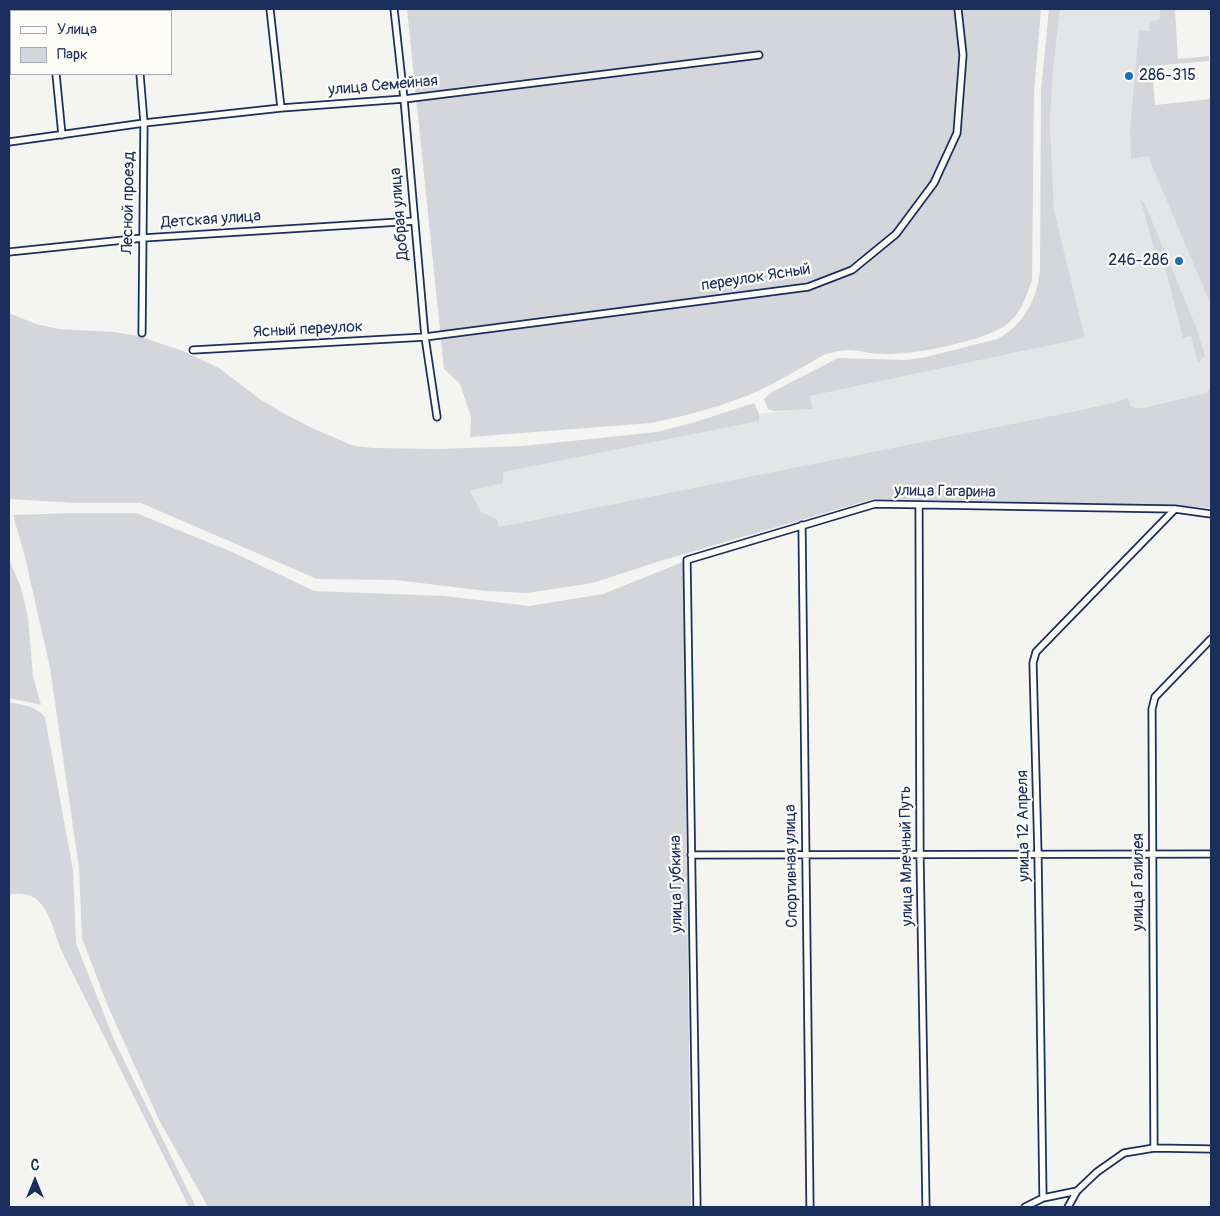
<!DOCTYPE html>
<html>
<head>
<meta charset="utf-8">
<style>
  body { margin:0 }
  #map { position:relative; width:1220px; height:1216px; overflow:hidden; background:#f4f4f1; font-family:Pangolin,sans-serif }
  canvas { display:block }
  .frame { position:absolute; inset:0; border:10px solid #1b2f5e; pointer-events:none }
  .legend { position:absolute; left:10px; top:10px; width:162px; height:65px; box-sizing:border-box; background:#fdfcf7; border:1px solid #a3aaba; margin:0; padding:6px 9px; list-style:none; font-size:15px; color:#1b2f5e }
  .legend li { display:flex; align-items:center; gap:10px; height:25px }
  .legend b { width:25px; border:1px solid #a3aaba }
  .north { position:absolute; left:10px; top:1156px; width:50px; height:50px; -webkit-text-stroke:4px #fdfcf7; paint-order:stroke; rotate:0deg; font-size:14px; font-weight:700; line-height:20px; text-align:center; color:#1b2f5e }
  .north::after { content:''; display:block; margin:auto; width:18px; height:22px; background:#1b2f5e; clip-path:polygon(50% 0,100% 100%,50% 72%,0 100%) }
</style>
</head>
<body>
<div id="map">
<canvas width="1220" height="1216"></canvas>
<div class="frame"></div>
<ul class="legend">
<li><b style="height:6px;background:#fdfcf7"></b>Улица</li>
<li><b style="height:14px;background:#d4d6db"></b>Парк</li>
</ul>
<div class="north">С</div>
</div>
<script>
const ctx = document.querySelector('canvas').getContext('2d');
ctx.lineJoin = 'round';
function fillPath(path, color) { ctx.fillStyle = color; ctx.fill(path, 'evenodd'); }
function stroke(path, color, width, dash) { ctx.strokeStyle = color; ctx.lineWidth = width; ctx.lineCap = dash ? 'butt' : 'round'; ctx.setLineDash(dash || []); ctx.stroke(path); }
function write(font, color, halo, rows, align = 'center') {
  ctx.font = font + ' Pangolin,sans-serif'; ctx.lineWidth = 4.5; ctx.setLineDash([]); ctx.textBaseline = 'middle'; ctx.strokeStyle = halo; ctx.fillStyle = color; for (const [text, x, y, turn = 0] of rows) {
    ctx.save(); ctx.translate(x, y); ctx.rotate((+turn || 0) * Math.PI / 180); ctx.textAlign = isNaN(turn) ? turn : align; if (halo) ctx.strokeText(text, 0, 0); ctx.fillText(text, 0, 0); ctx.restore();
  }
}
const built = new Path2D(`
  M1060 9H1160L1159 20 1149 31 1139 30 1131 159 1148 155 1211 306V387L1207 393 1142 408 1131 407 1128 397 1120 401 1076 411 499 527 497 519 481 512 470 491 502 483V472L758 421 759 414 813 408 810 396 1085 338 1054 211 1050 121 1053 70Z`);
const green = new Path2D(`
  M407 9H1041L1034 93 1032 280C1026 297 1021 314 1006 325 985 341 909 356 882 354 860 353 853 346 830 353 822 355 817 359 810 363 793 372 777 382 760 390 726 406 688 415 651 423L470 437 471 417 460 384 444 369Z
  M1049 9H1060L1053 70 1050 121 1054 210 1085 338 810 396 813 409 775 411 768 409 764 399 772 392 838 358 905 360 926 357 997 339C1024 325 1037 299 1040 270L1041 90Z
  M1160 9H1175L1178 59 1209 56V61L1152 66 1155 105 1211 99V306L1148 156 1131 159 1130 129 1139 30 1149 31 1150 21 1159 20Z
  M1141 201 1144 202 1196 327 1205 356 1198 363 1191 336 1183 338 1164 263 1158 264Z
  M9 313 36 324 59 329 114 332 138 336 183 351 219 368 261 400 283 413 314 429 354 446 373 448 438 449 523 446 657 432 695 422 754 403 759 414V421L503 472V483L470 491 481 512 497 519 499 527 1076 411 1120 401 1128 397 1131 407 1142 408 1207 393 1211 387 1210 380 1211 381V508L1171 505 873 499 660 561 593 583 527 593 487 591 395 580 317 579 141 503H75L9 499Z
  M76 513H136L230 551 314 591 445 596 529 606 603 594 683 562 691 1207H208L159 1120 107 1004 82 938 79 868 50 668 25 557 13 515Z
  M9 559 21 588 28 617 33 676 41 705 9 698Z
  M9 702C23 705 35 706 45 717L73 870 76 943 114 1040 196 1207H189L62 952C51 926 47 886 9 895Z`);
const minor = new Path2D(`
  M50 9V11
  M134 9 135 11
  M270 9 281 108
  M394 9 404 99 425 337 437 417
  M56 74 62 135
  M140 74 144 123 142 333
  M9 142 144 123 281 108 404 99 759 55
  M9 252 143 238 415 221
  M193 350 425 337 808 287 852 270 896 234 934 183 957 133 963 55 958 9
  M919 505 920 854 926 1207
  M802 525 810 1207
  M691 855 1211 854
  M1154 1148 1152 709 1155 697 1211 639
  M1043 1198 1038 855 1033 663 1036 652 1175 509
  M697 1207 687 560 875 504 1175 509 1211 514
  M1025 1207 1043 1198 1077 1191 1097 1172 1124 1153 1154 1148 1211 1149
  M1068 1207 1077 1191`);
const markers = [
  [1129,76,5,"#1f6fb2"],
  [1179,261,5,"#1f6fb2"]
];
const poiNames = [
  ["286-315",1139,76],
  ["246-286",1169,261,"right"]
];
const streetNames = [
  ["улица Семейная",383,86,-5],
  ["Лесной проезд",129,203,-89],
  ["Добрая улица",400,214,-95],
  ["Детская улица",211,220,-4],
  ["переулок Ясный",756,278,-9],
  ["Ясный переулок",308,330,-3],
  ["улица Гагарина",945,492,1],
  ["улица 12 Апреля",1024,826,-91],
  ["улица Млечный Путь",907,856,-91],
  ["Спортивная улица",792,866,-91],
  ["улица Галилея",1139,882,-90],
  ["улица Губкина",677,884,-91]
];
fillPath(built, '#e4e5e6');
fillPath(green, '#d4d6db');
stroke(minor, '#1b2f5e', 9);
stroke(minor, '#fdfcf7', 5.5);
for (const [x, y, r, color] of markers) { const dot = new Path2D(); dot.arc(x, y, r, 0, 2 * Math.PI); ctx.fillStyle = color; ctx.fill(dot); stroke(dot, '#fdfcf7', 2); }
write('16px', '#1b2f5e', '#fdfcf7', poiNames, 'left');
write('16px', '#1b2f5e', '#fdfcf7', streetNames);
</script>
</body>
</html>
